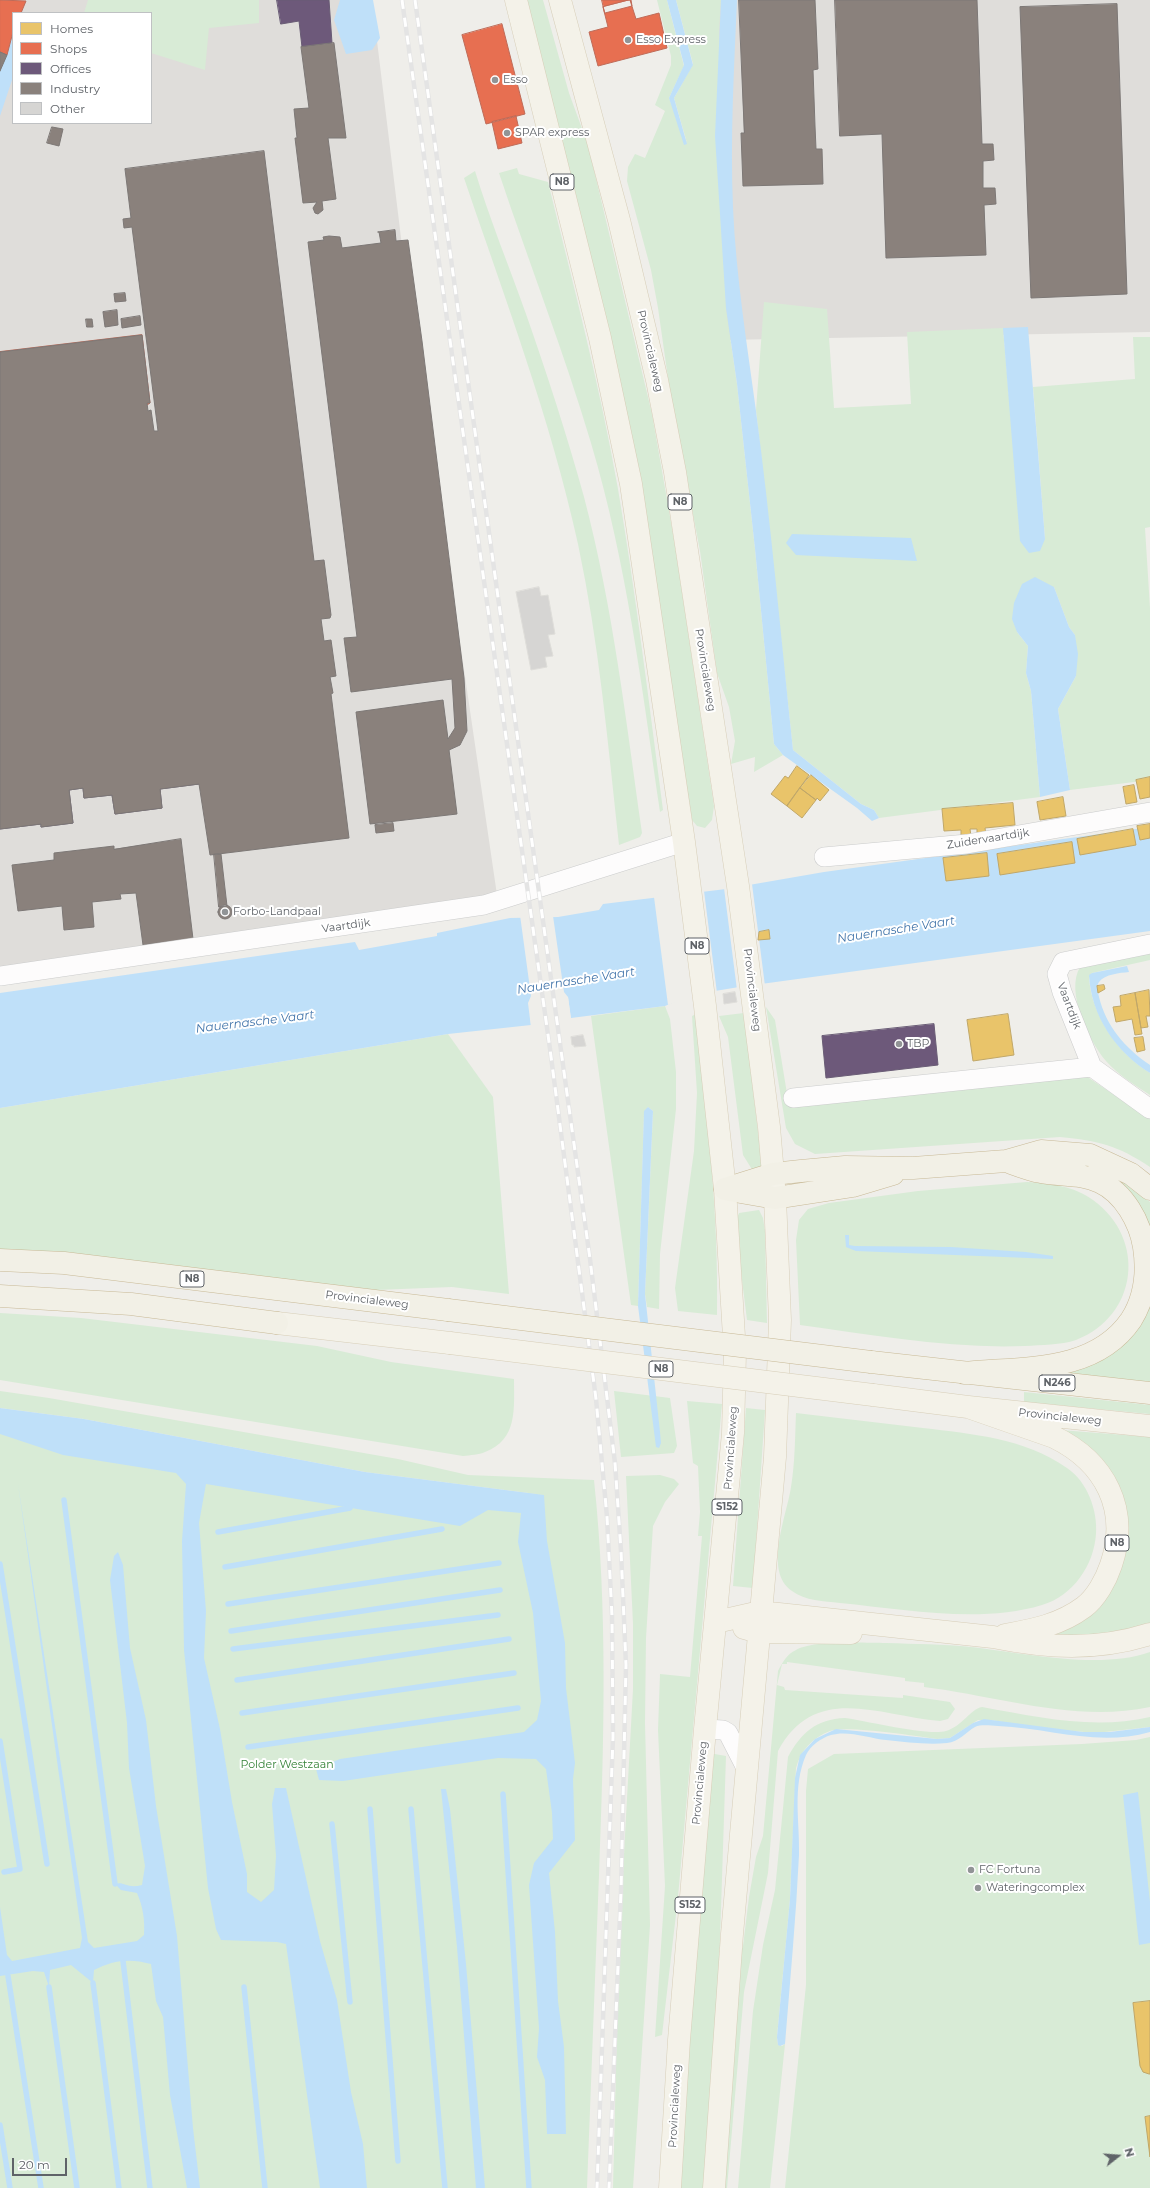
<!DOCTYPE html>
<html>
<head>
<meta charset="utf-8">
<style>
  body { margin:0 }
  #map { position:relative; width:1150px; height:2188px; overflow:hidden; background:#efeeea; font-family:Montserrat,sans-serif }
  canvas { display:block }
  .legend { position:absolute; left:12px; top:12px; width:140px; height:112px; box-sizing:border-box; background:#fff; border:1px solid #bfc1c3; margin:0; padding:5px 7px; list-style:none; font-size:12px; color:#5f6368 }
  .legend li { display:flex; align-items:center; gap:8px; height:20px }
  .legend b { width:20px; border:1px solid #bfc1c3 }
  .north { position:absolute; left:1098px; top:2136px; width:40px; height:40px; -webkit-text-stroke:3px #fff; paint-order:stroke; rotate:73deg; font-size:11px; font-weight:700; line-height:16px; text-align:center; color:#5f6368 }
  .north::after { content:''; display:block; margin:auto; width:14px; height:18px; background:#5f6368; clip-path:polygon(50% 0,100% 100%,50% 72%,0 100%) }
  .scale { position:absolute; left:12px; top:2158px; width:55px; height:18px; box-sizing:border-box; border:2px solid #5f6368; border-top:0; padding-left:5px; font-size:12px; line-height:14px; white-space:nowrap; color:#5f6368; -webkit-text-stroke:3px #fff; paint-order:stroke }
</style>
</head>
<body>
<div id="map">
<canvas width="1150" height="2188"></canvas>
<ul class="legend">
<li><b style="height:11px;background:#e9c46a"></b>Homes</li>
<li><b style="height:11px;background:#e76f51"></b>Shops</li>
<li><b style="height:11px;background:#6d597a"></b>Offices</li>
<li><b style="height:11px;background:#8a817c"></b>Industry</li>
<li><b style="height:11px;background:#d6d5d3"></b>Other</li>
</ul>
<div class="north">N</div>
<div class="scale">20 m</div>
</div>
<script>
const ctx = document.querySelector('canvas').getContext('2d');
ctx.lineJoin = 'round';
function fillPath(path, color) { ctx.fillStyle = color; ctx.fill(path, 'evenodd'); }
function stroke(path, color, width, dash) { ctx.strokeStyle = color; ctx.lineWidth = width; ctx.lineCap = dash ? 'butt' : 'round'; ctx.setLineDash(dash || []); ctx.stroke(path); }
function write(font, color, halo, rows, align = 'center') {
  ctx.font = font + ' Montserrat,sans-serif'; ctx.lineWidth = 4; ctx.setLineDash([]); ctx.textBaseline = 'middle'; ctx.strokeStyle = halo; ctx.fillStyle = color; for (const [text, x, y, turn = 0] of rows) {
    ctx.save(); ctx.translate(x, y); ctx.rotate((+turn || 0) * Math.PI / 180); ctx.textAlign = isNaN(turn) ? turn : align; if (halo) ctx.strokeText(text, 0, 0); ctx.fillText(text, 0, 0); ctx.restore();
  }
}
const industrial = new Path2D(`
  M0 0H372L402 246 497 895 0 969ZM13 13H151V123H13Z
  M695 0H1150V332L723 340Z`);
const green = new Path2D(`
  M88 0H259V23L209 28 205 70 151 53V13H84Z
  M524 0H543L569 93 588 145 652 414 675 545 714 806 712 820 705 828 697 826 692 820 666 655Z
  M657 0H667L684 66 669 98 687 143 674 98 693 64 676 0H721L719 32 726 308 737 384 755 549 774 744 783 755 754 772 755 757 731 764 735 741 729 707 717 673 700 551 671 399 658 308 651 270 627 181 628 167 635 154 645 158 665 111 655 105 671 65V56Z
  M517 168 519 174 548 182C573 284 600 386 618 489 636 595 649 703 663 810L660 812C642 688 627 564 591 443 564 352 529 263 499 173Z
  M475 171C490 220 509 266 526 314 547 374 567 435 584 497 613 607 626 721 642 833L640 837 619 845C608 744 599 643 578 544 551 420 505 299 464 178Z
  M764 302 827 309 834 408 911 404 907 332 1003 328 1022 542 1045 539 1033 387 1135 379 1133 337H1150V527L1145 528 1150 608V780L1070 790 1058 709 1076 676 1075 635 1069 627 1054 587 1017 632 1028 646 1026 673 1031 691 1040 797 879 818 874 810 861 804 793 750 756 410Z
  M1150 950V960L1092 973 1089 978C1092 1016 1118 1053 1150 1073V1095C1135 1085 1118 1075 1106 1061 1089 1041 1065 992 1080 967Z
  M665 1006 670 1019 676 1072V1109L660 1254 659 1309 647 1307 645 1294 653 1111 648 1107 644 1114 638 1306 631 1305 591 1016Z
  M766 1007 775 1020 789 1106 1086 1076 1150 1119V1167C1117 1145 1099 1141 1060 1137L815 1154 795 1144 786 1128Z
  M744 1013 762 1166 753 1171 743 1155 728 1037 719 1016Z
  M696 1014C707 1114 719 1214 717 1315L678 1311 675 1288 694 1151 697 1093 692 1016Z
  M448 1034 493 1097 509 1294 452 1287 376 1290 91 1256 0 1249V1108Z
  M1103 1171 1132 1187 1150 1202V1230Z
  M1027 1182C1050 1183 1074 1186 1093 1200 1147 1239 1138 1316 1076 1340 1061 1345 1041 1345 1025 1346 950 1349 874 1335 800 1325L796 1240 799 1220 808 1209 829 1203 918 1191Z
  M759 1210 763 1218 765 1231 767 1323 747 1320 735 1224 739 1213Z
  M1150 1302V1382L1064 1374 1065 1372C1107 1364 1135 1344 1150 1302Z
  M0 1313 81 1318 317 1346 391 1362 514 1379C514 1408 518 1440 485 1452 479 1455 470 1455 463 1456L0 1380Z
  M0 1391 49 1398 398 1459 468 1475 594 1480C608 1611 604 1743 599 1875 595 1979 591 2084 587 2188H0V1415L311 1469 544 1495 365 1472 84 1419 0 1408Z
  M614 1391 670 1398 677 1446 674 1453 621 1457Z
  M1024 1392 1150 1405V1414L1024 1402Z
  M687 1401 722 1404 678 1897 662 2035 655 2037 665 1886 658 1730 660 1674 690 1677 702 1536H698L700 1512 698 1466 693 1463Z
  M746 1408 765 1410 753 1588 733 1586Z
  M796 1413C838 1418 881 1423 923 1428 972 1434 1025 1438 1067 1468 1087 1481 1098 1511 1096 1534 1094 1565 1073 1596 1042 1605 980 1624 903 1609 840 1603 824 1601 805 1601 792 1591 763 1571 787 1515 791 1487 795 1463 795 1438 796 1413Z
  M1060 1430 1150 1437V1625L1098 1636 1038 1639 1056 1632 1126 1538Z
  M660 1475 674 1479 679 1484 665 1502 653 1526 646 1638 645 1723 650 1925 633 2188H613L619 1945 633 1689V1624L626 1476Z
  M886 1643C915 1644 943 1644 971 1647 1024 1653 1100 1670 1150 1652V1707C1075 1723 998 1696 924 1687V1683L905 1681V1678L787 1662V1664H782L777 1685 784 1687 785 1690 903 1698V1695L950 1702 955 1709 948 1719 940 1721C879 1716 815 1682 778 1751L768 1873 744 1992 727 2188H719L740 1952 743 1946 749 1897 756 1857 763 1836 778 1671C782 1663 787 1654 796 1650 813 1640 865 1643 886 1643Z
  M982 1707C1037 1717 1094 1730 1150 1717V1727L1096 1733 1038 1728 991 1720H978L950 1738 937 1739C917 1736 845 1725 830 1731 812 1738 801 1750 796 1768L790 1899 777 2037 778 2045 782 2046 785 2044 770 2188H738L753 2011 763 1945 775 1890 788 1757C801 1733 816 1719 845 1718 867 1721 928 1736 946 1731 963 1726 970 1709 982 1707Z
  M1150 1737V2188H785L806 1985V1791L808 1769 834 1754 1082 1744 1136 1740Z
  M709 1753 726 1756 715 2093 708 2188H676Z`);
const water = new Path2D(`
  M340 0H373L380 38 372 50 346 54 334 20Z
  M667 0H676L693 65 674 98 687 144 684 145 669 98 684 65Z
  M721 0H737C734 69 730 139 733 208 736 276 747 344 756 411 771 524 781 637 793 750L861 804 874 810 879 818 872 821 857 808 783 755 774 744 755 549 737 384 726 308 715 136Z
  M13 32V77L0 116V71Z
  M1028 327 1045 539 1040 551 1029 553 1020 541 1003 328Z
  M792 534 911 538 917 561 796 555 786 543Z
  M1035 577 1054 587 1069 627 1075 635 1078 654 1076 676 1058 709 1070 790 1040 797 1031 691 1026 673 1028 646 1017 632 1012 619 1014 603 1022 584Z
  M1150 827V931L739 987 691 995 665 1006 571 1018 568 997 529 1003 531 1025 448 1034 0 1108V993L355 942 359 950 437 936V933L510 918 558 917 599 910 603 904 726 889 824 872Z
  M1127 966 1129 972C1120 973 1105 974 1099 982 1096 986 1098 992 1099 997 1106 1026 1125 1048 1150 1065V1073C1116 1052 1091 1016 1089 975L1092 973Z
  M648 1107 653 1111 645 1294 660 1432 661 1443 659 1448 656 1447 638 1306 644 1111Z
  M845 1235H849V1245L855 1246 951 1247 1026 1252 1053 1256V1259L856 1251 846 1247Z
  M0 1408 84 1419 365 1472 544 1495 547 1541 565 1643 566 1688 575 1763 573 1779 575 1840 549 1873 555 1932 558 2001 564 2047 566 2134H547L545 2080 537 2057 539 2028 529 1885 534 1863 553 1839 552 1813 546 1769 536 1759 498 1758 343 1781 319 1780 316 1769 340 1759 524 1732 537 1720 541 1701 533 1613 518 1542 521 1513 488 1510 460 1526 206 1484 199 1523 206 1611 204 1658 220 1729 232 1802 247 1874V1892L261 1902 274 1890 276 1856 272 1804 275 1788H286L320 1941 337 2000 351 2092 363 2144 367 2188H320L286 1944 277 1942 221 1940 216 1929 208 1888 184 1650 182 1541 186 1484 176 1473 63 1455 0 1434Z
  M18 1484 88 1942 94 1948 137 1941 144 1935C145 1920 143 1907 137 1893L121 1890 115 1884C124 1881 127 1889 142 1885L145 1866 129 1768 127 1723 110 1580 114 1556 118 1552 123 1565 130 1648 146 1720 156 1806 177 1936 193 2128 200 2188H187L170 2095 163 2017 156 2001 151 1964C130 1958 113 1960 94 1970L93 1983 71 1965 50 1970 49 1987 44 1972 33 1971 0 1976V1907L7 1955 12 1961 80 1948 82 1938Z
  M984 1719 1083 1732H1110L1150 1727V1732C1097 1747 1050 1728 998 1726 991 1726 982 1724 975 1727 966 1732 959 1742 947 1743 927 1745 906 1742 886 1740 869 1738 847 1730 831 1735 821 1738 810 1746 806 1755 792 1787 800 1822 799 1855 796 1918 790 1981 785 2044L780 2046 778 2045 777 2037 790 1899 795 1778 800 1755 815 1739 836 1729 937 1739 950 1738 973 1723Z
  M441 1789H446L450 1809 466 1964 485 2188H476L457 1947Z
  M1138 1792 1150 1902V1943L1139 1945 1123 1795Z`);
const pier = new Path2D(`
  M752 884 765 986 737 990 724 888Z
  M704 891 717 993 691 997 668 1005 654 897Z
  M520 915 553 916 564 992 568 997 571 1020 569 1018 567 999 531 1005 533 1025 531 1027 528 1003 531 996Z`);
const homes = new Path2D(`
  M797 766 809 775 787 806 771 794 785 776 788 778Z
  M811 775 829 790 820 801 817 798 816 800 800 788Z
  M1150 777V797L1140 799 1136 780Z
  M1134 785 1137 802 1126 804 1123 787Z
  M800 788 816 800 802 818 787 806Z
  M1063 797 1066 816 1040 820 1037 802Z
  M1013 803 1015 825 985 828 986 835 977 836V829H970L971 836 961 837V830L944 831 942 809Z
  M1150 824V838L1140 840 1137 826Z
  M1133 829 1136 845 1080 855 1077 839Z
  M1072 842 1075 863 1000 875 997 854Z
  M987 853 989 876 946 881 943 858Z
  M769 930 770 939 758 940 759 932Z
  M1104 985 1105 989 1098 993 1097 986Z
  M1149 990 1150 1016H1146L1148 1027 1141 1028 1135 993Z
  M1135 993 1142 1034 1135 1035 1132 1019 1116 1022 1113 1007 1121 1006 1120 996Z
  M1008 1014 1014 1055 973 1061 967 1020Z
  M1143 1037 1145 1050 1137 1052 1134 1038Z
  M1150 2001V2074H1149L1143 2072 1140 2066 1133 2003Z
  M1150 2116V2157L1145 2117Z`);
const shops = new Path2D(`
  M0 0 26 1 21 13H13V32L7 55 0 52Z
  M602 0H631L632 6 605 13Z
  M630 0 636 19 659 13 667 48 598 66 589 32 608 27 603 7Z
  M502 24 525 114 486 124 462 35Z
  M516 116 522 143 498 149 492 122Z
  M142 335 150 403 147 405 0 422V352Z`);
const offices = new Path2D(`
  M277 0H329L332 43 302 47 299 21 281 24Z
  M179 631 199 784 160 789 162 808 115 814 112 795 84 798 83 788 69 790 73 823 41 827V824L0 829V654Z
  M934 1024 938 1065 826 1078 822 1036Z`);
const industry = new Path2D(`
  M739 0H815L818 69 813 70 815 126 816 149H822L823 184 743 186 741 133H744Z
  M835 0H977L982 144H993L994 160 983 161V188H995L996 204 984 205 986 255 886 258 882 134 840 136Z
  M1117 4 1127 294 1031 298 1020 7Z
  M334 43 346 138H328L336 199 322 201 323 210 318 214 315 213 313 208 317 202 303 203 295 138H297L294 109 309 108 301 47Z
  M0 52 7 55 0 71Z
  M52 127 63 129 59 146 47 143Z
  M264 151 314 561 324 560 331 615 330 618 321 619 324 641 331 640 336 676 330 677 333 693 331 694 349 838 210 855 199 784 160 789 162 808 115 814 112 795 84 798 83 788 69 790 73 823 41 827V824L0 829V352L142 335 150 403H147L148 411 151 410 154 431H158L132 227 124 228 123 219 131 218 125 169Z
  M395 230 396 241 408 240 422 341 464 678 467 731 460 745 449 750 457 814 370 824 356 712 443 700 448 739 455 728 452 679 351 692 344 638 357 637 308 242 324 240 323 237 329 236 340 237 342 248 381 243 379 232H378Z
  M125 293 126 301 115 302 114 294Z
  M117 310 118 325 105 327 103 312Z
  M140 316 141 325 122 328 121 319Z
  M86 319H92L93 327H87Z
  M393 823 394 831 376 833 375 825Z
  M181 839 193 939 143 945 136 893 120 894 121 899 92 902 94 927 64 930 62 906 18 911 12 865 54 860V853L114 846V849Z
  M214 854H221L227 906 219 907Z
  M218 912a7 7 0 1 1 14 0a7 7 0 1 1-14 0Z`);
const stream = new Path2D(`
  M64 1500 115 1884
  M218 1532 350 1508
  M0 1564 47 1864
  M225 1567 442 1529
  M228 1604 499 1563
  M231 1631 500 1590
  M233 1649 498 1615
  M237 1680 509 1639
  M242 1713 514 1673
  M0 1741 20 1869 4 1872
  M248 1747 518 1708
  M503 1794 529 2188
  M370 1809 398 2161
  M411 1809 445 2188
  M332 1824 350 2002
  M123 1961 150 2188
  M8 1976 41 2188
  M93 1983 119 2188
  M49 1987 77 2188
  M244 1987 265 2188
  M0 2125 10 2188`);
const building = new Path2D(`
  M539 587 541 596 548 595 555 634 548 635 553 656 545 657 547 667 531 670 516 592Z
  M735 992 737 1002 724 1004 723 994Z
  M583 1035 586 1046 574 1047V1045H572L571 1037Z`);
const minor = new Path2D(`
  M824 857 967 844 1150 812
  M1150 944 1063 962 1057 974 1062 992 1092 1067 1150 1109
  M0 976 484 905 684 842
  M793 1098 1092 1067
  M705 1729 723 1730 728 1733 747 1770`);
const primary = new Path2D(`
  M516 0 600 338 631 484 684 842 705 1006 725 1189 735 1353 733 1433 705 1729 679 2040 670 2188
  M560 0 619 220 657 380 675 472 738 886 769 1127 775 1198 780 1320 775 1457 732 1934 714 2188
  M277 1323 450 1343
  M873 1395 968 1407 1150 1426
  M968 1407 1054 1437C1105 1462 1130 1509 1111 1565 1106 1580 1096 1598 1084 1607 1060 1625 1033 1630 1005 1635
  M716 1622 760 1612 993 1637C1047 1648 1097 1651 1150 1634
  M744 1628 758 1632 851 1633`);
const trunk = new Path2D(`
  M725 1189 773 1174 801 1171 845 1167 913 1168 1006 1161 1041 1151 1090 1155 1131 1174 1150 1189
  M729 1190 775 1198 853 1186 893 1174
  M0 1260 64 1263 448 1310
  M0 1296 131 1304 277 1323
  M871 1362 1150 1393
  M964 1373C1022 1367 1094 1374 1131 1320 1145 1298 1148 1273 1144 1247 1140 1222 1124 1193 1100 1182 1081 1173 1061 1176 1041 1172 1029 1170 1017 1165 1006 1161`);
const rail = new Path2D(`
  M402 0 550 1049 596 1399 607 1517 612 1616 613 1737 597 2188
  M415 0 590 1259 615 1463 621 1551 626 1665 621 1891 609 2188`);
const primaryBridge = new Path2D(`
  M450 1343 873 1395`);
const trunkBridge = new Path2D(`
  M448 1310 871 1362`);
const markers = [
  [628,40,4,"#919496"],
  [495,80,4,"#919496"],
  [507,133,4,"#919496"],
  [225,912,4,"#919496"],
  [899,1044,4,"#919496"],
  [971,1870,4,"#919496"],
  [978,1888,4,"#919496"]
];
const shields = [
  [562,182,24],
  [680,502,24],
  [697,946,24],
  [192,1279,24],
  [661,1369,24],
  [1057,1383,36],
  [727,1507,30],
  [1117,1543,24],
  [690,1905,30]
];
const shieldNames = [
  ["N8",562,182],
  ["N8",680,502],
  ["N8",697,946],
  ["N8",192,1279],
  ["N8",661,1369],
  ["N246",1057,1383],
  ["S152",727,1507],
  ["N8",1117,1543],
  ["S152",690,1905]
];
const poiNames = [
  ["Esso Express",636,40],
  ["Esso",503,80],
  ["SPAR express",515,133],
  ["Forbo-Landpaal",233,912],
  ["TBP",907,1044],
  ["FC Fortuna",979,1870],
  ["Wateringcomplex",986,1888]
];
const streetNames = [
  ["Provincialeweg",650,351,77],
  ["Provincialeweg",705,670,81],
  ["Zuidervaartdijk",988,839,-9],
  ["Vaartdijk",346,926,-8],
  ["Provincialeweg",752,990,83],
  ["Vaartdijk",1069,1006,69],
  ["Provincialeweg",367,1300,7],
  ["Provincialeweg",1060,1417,6],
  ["Provincialeweg",731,1448,-86],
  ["Provincialeweg",700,1783,-85],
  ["Provincialeweg",675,2106,-87]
];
const parkNames = [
  ["Polder Westzaan",287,1765]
];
const waterNames = [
  ["Nauernasche Vaart",896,930,-9],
  ["Nauernasche Vaart",576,981,-9],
  ["Nauernasche Vaart",255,1022,-7]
];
fillPath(industrial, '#dfddda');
fillPath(green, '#d8ebd6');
fillPath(water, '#bfe0f9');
fillPath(pier, '#efeeea');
fillPath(homes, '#e9c46a');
stroke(homes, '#c0a769', 1);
fillPath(shops, '#e76f51');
stroke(shops, '#be6b58', 1);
fillPath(offices, '#6d597a');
stroke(offices, '#695c75', 1);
fillPath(industry, '#8a817c');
stroke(industry, '#7d7876', 1);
stroke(stream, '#bfe0f9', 5.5);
fillPath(building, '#d6d5d3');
stroke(building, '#deddd9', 1);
stroke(minor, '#cbcccc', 20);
stroke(primary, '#d7ceb8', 23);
stroke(trunk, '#c8b996', 23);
stroke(minor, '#fdfcfc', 19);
stroke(primary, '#f4f2e9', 22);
stroke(trunk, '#f2f0e6', 22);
stroke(rail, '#e4e4e4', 4.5);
stroke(rail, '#fff', 3, [9]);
stroke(primaryBridge, '#d7ceb8', 23, []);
stroke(trunkBridge, '#c8b996', 23, []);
stroke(primaryBridge, '#f4f2e9', 22);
stroke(trunkBridge, '#f2f0e6', 22);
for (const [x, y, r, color] of markers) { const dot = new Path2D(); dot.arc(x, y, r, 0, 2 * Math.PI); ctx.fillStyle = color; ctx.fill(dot); stroke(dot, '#fff', 1.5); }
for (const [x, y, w] of shields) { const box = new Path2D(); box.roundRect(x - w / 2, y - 8, w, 16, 3); ctx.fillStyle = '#fff'; ctx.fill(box); stroke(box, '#5f6368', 1); }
write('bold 10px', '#5f6368', null, shieldNames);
write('11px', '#5f6368', '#fff', poiNames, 'left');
write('11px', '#5f6368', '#fff', streetNames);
write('11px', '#348238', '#fff', parkNames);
write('italic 12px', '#4174aa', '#fff', waterNames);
</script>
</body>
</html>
